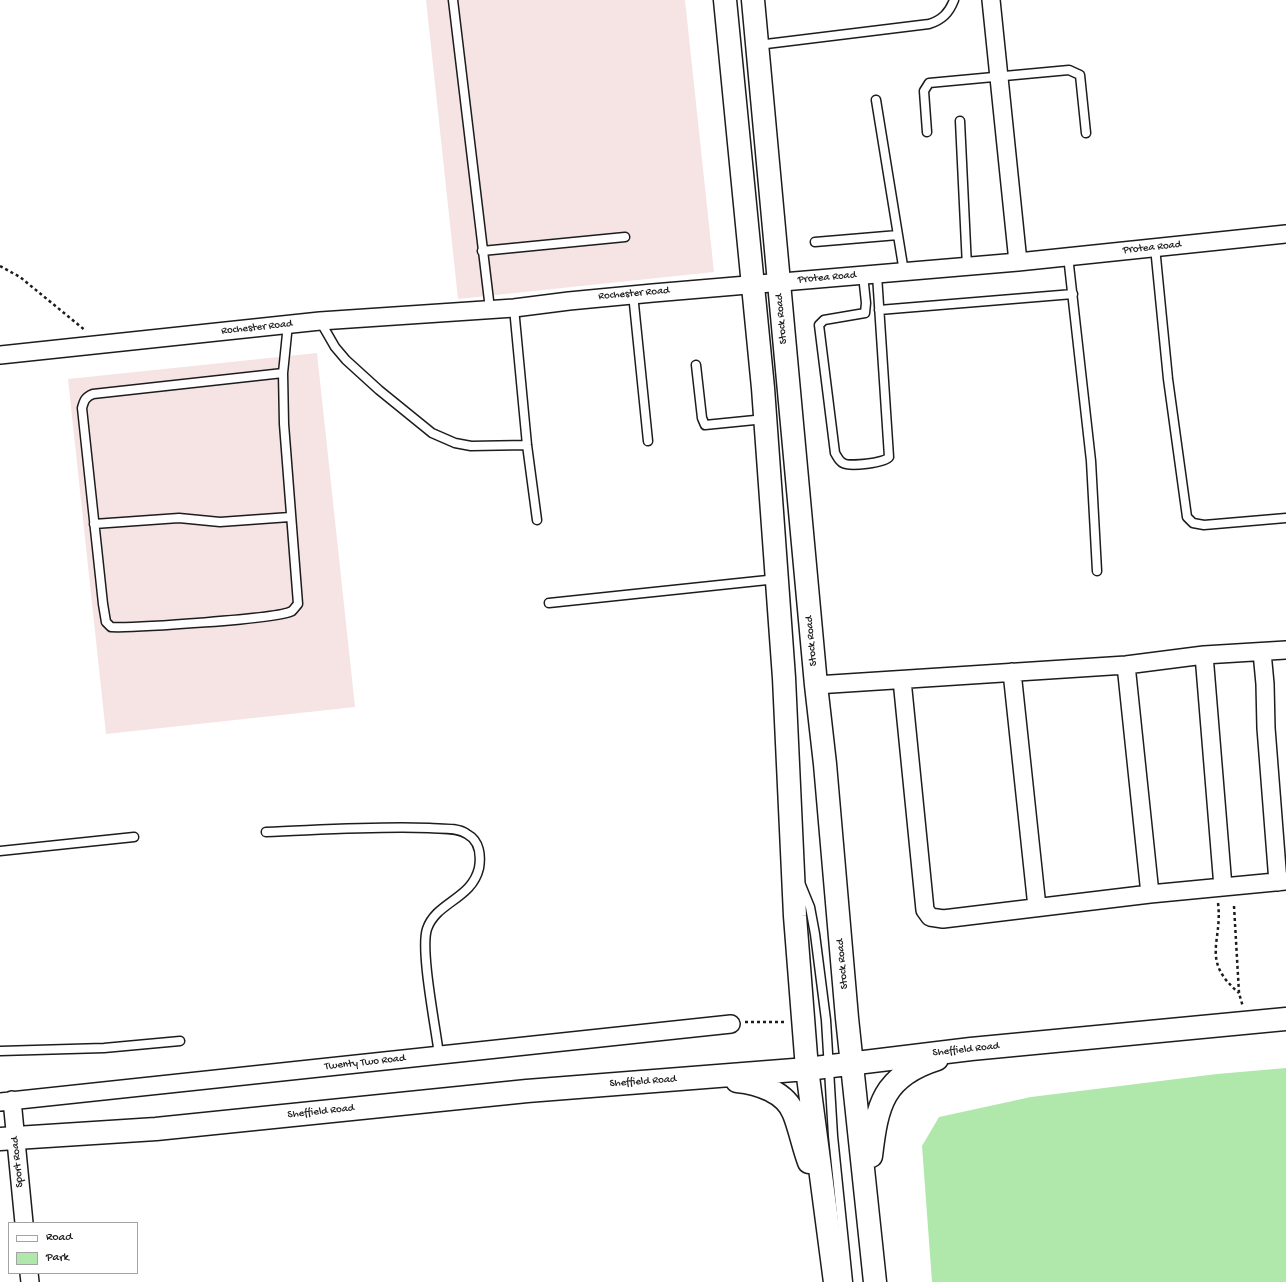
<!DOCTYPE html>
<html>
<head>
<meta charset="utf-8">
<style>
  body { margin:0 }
  #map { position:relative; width:1286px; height:1282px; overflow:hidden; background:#fff; font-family:"Gochi Hand",sans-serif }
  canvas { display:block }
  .legend { position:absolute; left:8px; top:1222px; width:130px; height:52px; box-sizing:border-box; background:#fff; border:1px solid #a4a4a4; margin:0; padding:5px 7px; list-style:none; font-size:12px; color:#1c1c1c }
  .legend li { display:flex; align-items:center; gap:8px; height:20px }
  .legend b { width:20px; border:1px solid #a4a4a4 }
</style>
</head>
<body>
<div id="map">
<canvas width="1286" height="1282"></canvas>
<ul class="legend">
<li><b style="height:5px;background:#fff"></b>Road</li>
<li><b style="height:11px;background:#b0e8ac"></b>Park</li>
</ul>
</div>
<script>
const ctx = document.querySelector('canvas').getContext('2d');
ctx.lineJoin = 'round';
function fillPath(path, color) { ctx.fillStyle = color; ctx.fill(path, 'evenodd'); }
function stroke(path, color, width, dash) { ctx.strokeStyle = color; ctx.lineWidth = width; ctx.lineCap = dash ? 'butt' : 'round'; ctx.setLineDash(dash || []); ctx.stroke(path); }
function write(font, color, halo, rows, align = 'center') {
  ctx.font = font + ' "Gochi Hand",sans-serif'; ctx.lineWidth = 3.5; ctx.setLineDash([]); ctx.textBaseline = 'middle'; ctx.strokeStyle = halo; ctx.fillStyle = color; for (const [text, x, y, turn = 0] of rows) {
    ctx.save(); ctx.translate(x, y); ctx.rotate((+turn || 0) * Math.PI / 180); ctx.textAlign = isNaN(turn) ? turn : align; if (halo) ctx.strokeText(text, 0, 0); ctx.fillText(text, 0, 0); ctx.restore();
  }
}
const built = new Path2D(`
  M426 0H685L714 272 458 299Z
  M317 353 355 707 106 734 68 379Z`);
const green = new Path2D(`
  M1286 1068V1282H932L922 1146 939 1117 1031 1097 1217 1074Z`);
const path = new Path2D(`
  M0 266 20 277 86 331
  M1218 903C1223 942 1200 960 1239 993
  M1234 906 1239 993 1243 1007
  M745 1022H786`);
const lane = new Path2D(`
  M453 0 490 309
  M758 45 929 24C942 20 949 13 954 0
  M876 100 904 272
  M960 121 967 267
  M927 132 924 91 929 83 1069 70 1080 75 1086 133
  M815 242 898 235
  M1155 247 1168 379 1187 517 1193 523 1204 525 1286 518
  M482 251 625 237
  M1068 256 1091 461 1097 571
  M863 275 866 303 865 313 824 320 819 325 835 453C837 456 839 461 843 463 849 467 885 463 889 457L877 275
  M633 294 648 441
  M514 308 527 445 537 520
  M879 310 1073 294
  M320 321 335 347 346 360 379 390 432 433 455 443 471 446 527 445
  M696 365 702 418 705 425 765 419
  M283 373 93 394C85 397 84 401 82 408L103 604 106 622 111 627C133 628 279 619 292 611 294 609 296 606 298 604L284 424 283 373 288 324
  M94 524 179 518 220 522 290 517
  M549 603 777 579
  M266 832C320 830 374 826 429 828 441 829 457 827 467 834 480 841 481 856 479 868 472 899 436 902 427 929 420 950 436 1029 439 1055
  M0 851 134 837
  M801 885 810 907 815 934 826 1020 833 1136 848 1282
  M0 1051 104 1048 180 1041`);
const street = new Path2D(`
  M991 0 1018 262
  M0 355 320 321 514 308 569 301 653 293 1018 262 1286 234
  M1262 652 1265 684 1266 728 1278 882
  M1204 655 1223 887
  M1126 665 1150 894
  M1012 672 1037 907
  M902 680 925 910 930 917 943 919 1150 894 1286 881
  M816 685 1126 665 1204 655 1286 650
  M12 1100 24 1223
  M0 1102 731 1024
  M29 1273 30 1282`);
const secondary = new Path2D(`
  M725 0 763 388 784 678 795 916 807 1069 835 1282
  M753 0 816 685 825 764 847 1018 875 1282
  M737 1081C758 1083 786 1092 794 1114 800 1129 803 1146 809 1162
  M0 1139 156 1129 527 1091 807 1069 971 1049 1286 1019
  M871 1156C877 1105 883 1076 937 1059`);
const streetNames = [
  ["Protea Road",1152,248,-6],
  ["Protea Road",827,278,-5],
  ["Rochester Road",634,294,-5],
  ["Stock Road",782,319,-95],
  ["Rochester Road",257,328,-6],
  ["Stock Road",812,641,-95],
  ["Stock Road",843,964,-95],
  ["Sheffield Road",966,1050,-6],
  ["Twenty Two Road",365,1063,-6],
  ["Sheffield Road",643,1082,-4],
  ["Sheffield Road",321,1112,-6],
  ["Sport Road",18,1162,-96]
];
fillPath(built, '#f6e4e4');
fillPath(green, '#b0e8ac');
stroke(lane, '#1c1c1c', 11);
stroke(street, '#1c1c1c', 20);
stroke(secondary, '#1c1c1c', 25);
stroke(path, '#1c1c1c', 2.5, [3, 3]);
stroke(lane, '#fff', 8);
stroke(street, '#fff', 17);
stroke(secondary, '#fff', 22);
write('11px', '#1c1c1c', '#fff', streetNames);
</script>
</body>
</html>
